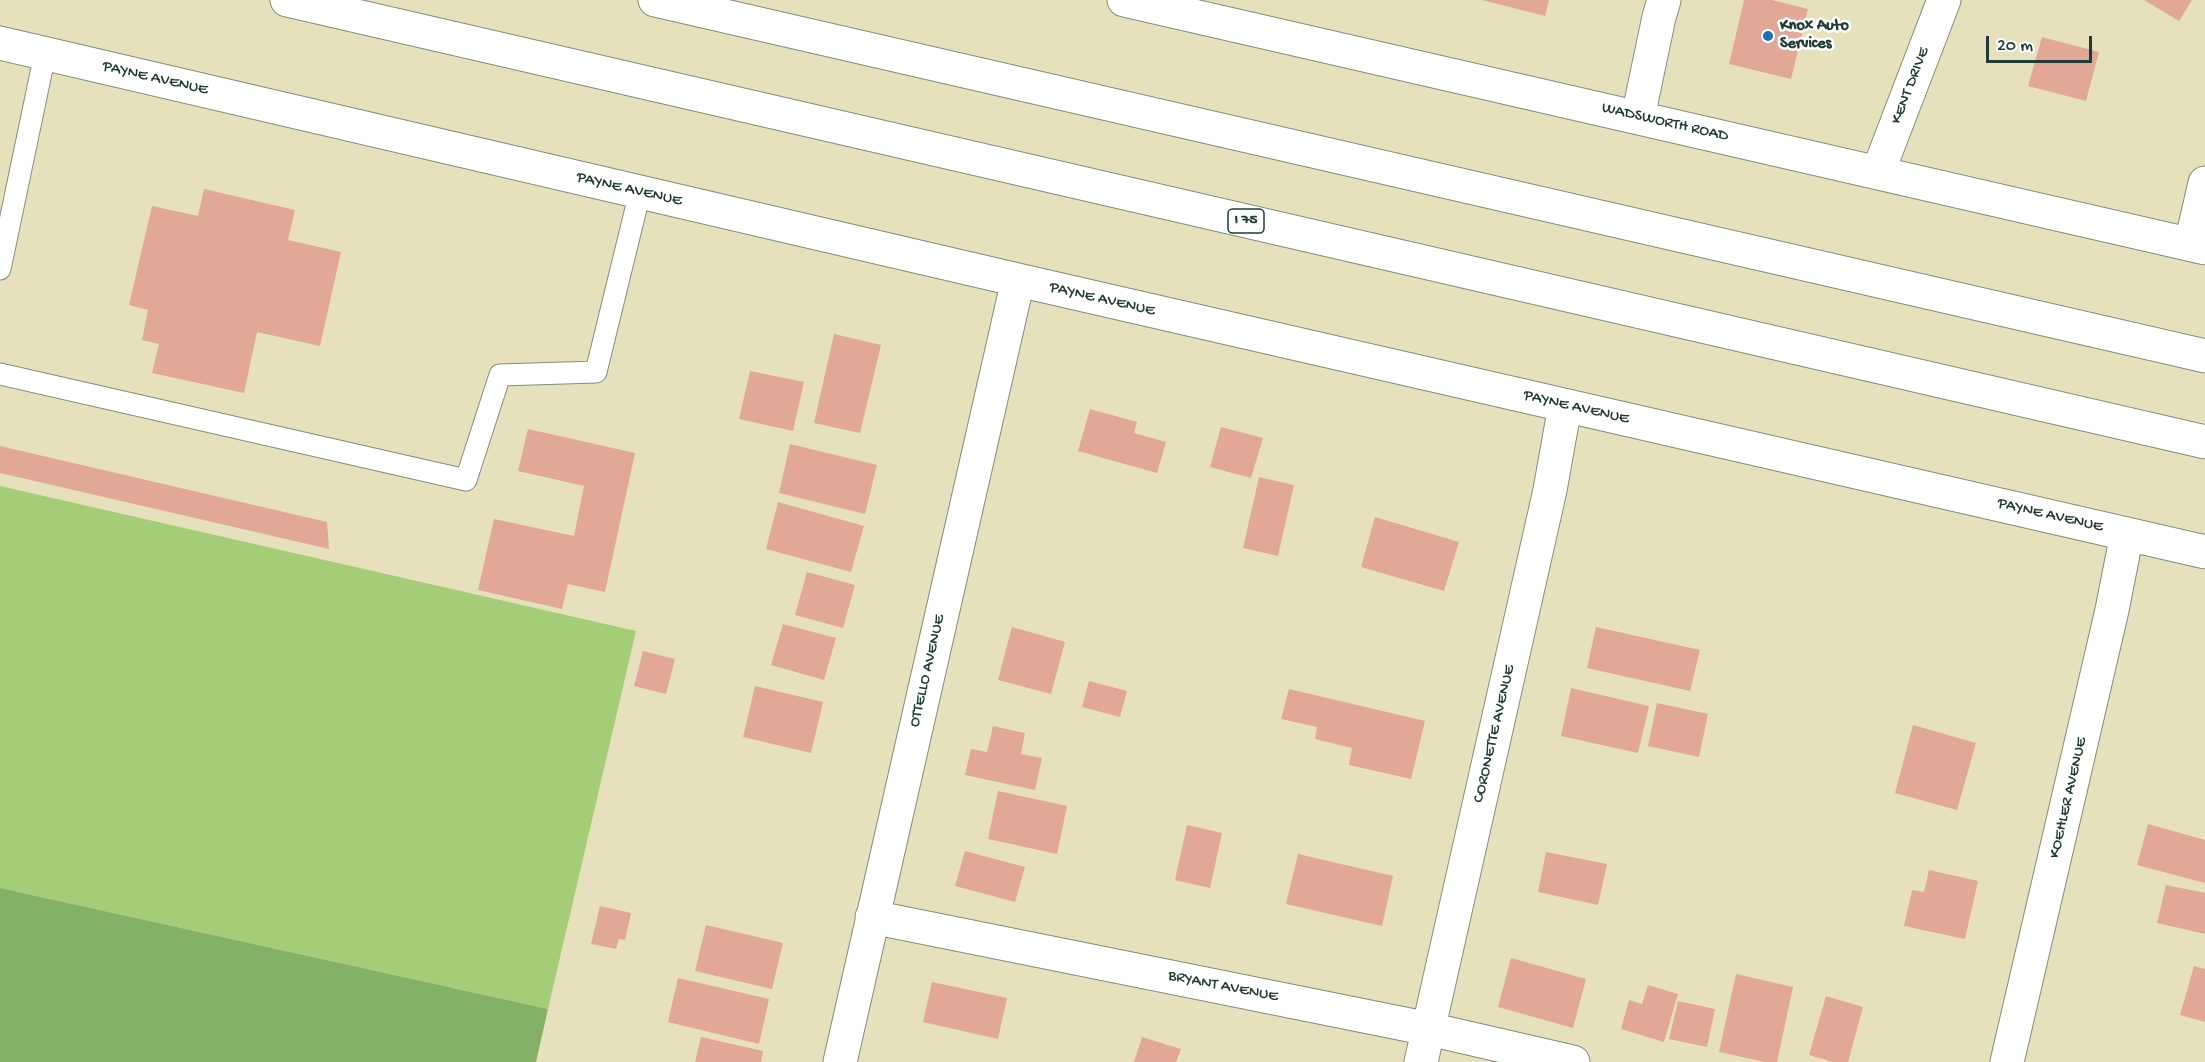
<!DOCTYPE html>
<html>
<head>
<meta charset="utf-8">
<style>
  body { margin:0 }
  #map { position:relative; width:2205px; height:1062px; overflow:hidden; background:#e7e0bc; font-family:"Gochi Hand",sans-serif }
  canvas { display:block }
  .scale { position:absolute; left:1986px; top:36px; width:106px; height:27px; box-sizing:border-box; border:3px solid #1f3d34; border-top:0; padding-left:8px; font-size:18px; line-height:21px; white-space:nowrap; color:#1f3d34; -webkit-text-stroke:4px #fff; paint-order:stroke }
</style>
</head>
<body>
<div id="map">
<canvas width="2205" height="1062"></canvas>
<div class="scale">20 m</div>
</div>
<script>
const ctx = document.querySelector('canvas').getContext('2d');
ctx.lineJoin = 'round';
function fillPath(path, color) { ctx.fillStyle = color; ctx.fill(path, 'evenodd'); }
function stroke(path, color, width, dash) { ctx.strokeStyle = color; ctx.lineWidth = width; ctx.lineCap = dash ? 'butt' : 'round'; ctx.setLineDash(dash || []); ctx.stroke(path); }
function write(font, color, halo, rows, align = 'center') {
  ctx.font = font + ' "Gochi Hand",sans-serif'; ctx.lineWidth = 5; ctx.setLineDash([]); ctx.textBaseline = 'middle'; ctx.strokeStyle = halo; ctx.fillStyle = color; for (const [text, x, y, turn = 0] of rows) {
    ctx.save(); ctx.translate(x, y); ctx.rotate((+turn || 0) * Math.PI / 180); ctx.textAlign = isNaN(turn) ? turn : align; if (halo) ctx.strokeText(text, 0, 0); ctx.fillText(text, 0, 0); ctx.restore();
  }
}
const green = new Path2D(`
  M0 486 636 631 548 1009 0 888Z`);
const forest = new Path2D(`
  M0 888 548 1009 536 1062H0Z`);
const building = new Path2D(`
  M1482 0H1549L1545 16Z
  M1744 0H1772L1808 9 1791 79 1729 64Z
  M2144 0H2192L2179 21Z
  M2042 37 2099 52 2086 101 2028 86Z
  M204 189 295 210 288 240 341 252 320 346 257 332 244 393 152 373 159 344 142 340 148 310 129 305 152 206 198 216Z
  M834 334 881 345 860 433 814 423Z
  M750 371 804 382 793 431 739 419Z
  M1090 409 1137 422 1134 433 1166 442 1157 473 1078 451Z
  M1221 427 1263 438 1251 478 1210 467Z
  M528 429 635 453 605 592 568 584 562 609 478 590 494 519 574 536 584 486 518 471Z
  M790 444 877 465 865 514 779 493Z
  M0 446 327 522 329 549 0 473Z
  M1259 477 1294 485 1278 556 1243 548Z
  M778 502 864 526 851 572 766 549Z
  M1375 517 1459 542 1444 591 1361 567Z
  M807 572 855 585 843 628 795 615Z
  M783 624 836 638 824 680 771 665Z
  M1012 627 1065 642 1051 694 998 680Z
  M1596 627 1700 650 1690 691 1587 668Z
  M643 651 675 659 666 694 634 686Z
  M1089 681 1127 691 1120 717 1082 707Z
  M755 686 823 702 811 753 743 737Z
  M1571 688 1649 706 1638 753 1561 736Z
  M1289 689 1425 721 1411 779 1349 765 1352 748 1315 739 1317 727 1281 719Z
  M1657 703 1708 714 1699 757 1648 746Z
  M1913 725 1976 743 1957 810 1895 793Z
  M993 726 1025 733 1021 754 1042 758 1035 790 965 775 971 749 987 752Z
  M998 791 1067 806 1057 854 988 839Z
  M2148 824 2205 840V883L2137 865Z
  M1187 825 1222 833 1210 888 1175 880Z
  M965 851 1025 867 1015 902 955 886Z
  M1546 852 1607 864 1598 905 1538 892Z
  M1298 854 1393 876 1382 926 1286 904Z
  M1929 870 1978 881 1965 939 1904 926 1912 890 1924 892Z
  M2166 885 2205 893V934L2157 923Z
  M600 906 631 913 625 940 619 939 616 949 591 944Z
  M706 925 783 943 772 989 695 971Z
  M1511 958 1586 979 1573 1028 1498 1007Z
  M2194 966 2205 969V1022L2180 1015Z
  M1736 974 1793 987 1777 1062H1765L1719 1052Z
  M678 978 769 999 759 1044 668 1022Z
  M932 982 1007 998 998 1039 923 1022Z
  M1648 985 1678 994 1664 1042 1621 1029 1629 1000 1642 1004Z
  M1826 996 1863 1007 1848 1062H1833L1809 1055Z
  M1678 1001 1715 1009 1707 1047 1669 1039Z
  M701 1037 763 1051 761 1062H695Z
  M1142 1037 1181 1049 1176 1062H1134Z`);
const lane = new Path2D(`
  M0 269 45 54
  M0 374 466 480 500 375 596 372 640 192`);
const street = new Path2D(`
  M1124 0 2205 248
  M0 43 1018 280 2205 552
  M1638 117 1659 17 1664 0
  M1878 172 1944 0
  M2191 244 2205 183
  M872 917 1429 1029 1573 1062
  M840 1062 1018 280
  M1421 1062 1550 490 1565 406
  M2007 1062 2112 610 2127 534`);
const highway = new Path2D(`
  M287 0 2205 442
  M655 0 2205 356`);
const markers = [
  [1768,36,6,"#1f6fb2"]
];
const shields = [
  [1246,221,36]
];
const shieldNames = [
  ["I 75",1246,221]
];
const poiNames = [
  ["Knox Auto",1780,27],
  ["Services",1780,45]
];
const streetNames = [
  ["PAYNE AVENUE",155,79,13],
  ["KENT DRIVE",1911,86,-69],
  ["WADSWORTH ROAD",1665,123,13],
  ["PAYNE AVENUE",629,190,13],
  ["PAYNE AVENUE",1102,300,13],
  ["PAYNE AVENUE",1576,408,13],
  ["PAYNE AVENUE",2050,516,13],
  ["OTTELLO AVENUE",928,671,-77],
  ["CORONETTE AVENUE",1495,734,-77],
  ["KOEHLER AVENUE",2069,798,-77],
  ["BRYANT AVENUE",1223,987,11]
];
fillPath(green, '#a5cc76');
fillPath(forest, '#84b067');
fillPath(building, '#e1a897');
stroke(lane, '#838e78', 23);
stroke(street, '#838e78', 35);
stroke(highway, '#838e78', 35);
stroke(lane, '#fff', 21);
stroke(street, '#fff', 33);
stroke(highway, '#fff', 33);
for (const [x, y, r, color] of markers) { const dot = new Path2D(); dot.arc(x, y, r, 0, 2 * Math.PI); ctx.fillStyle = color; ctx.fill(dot); stroke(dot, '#fff', 2); }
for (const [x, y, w] of shields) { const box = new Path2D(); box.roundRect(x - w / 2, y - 12, w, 24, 4.5); ctx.fillStyle = '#fff'; ctx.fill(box); stroke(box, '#1f3d34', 1.5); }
write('bold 15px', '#1f3d34', null, shieldNames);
write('bold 16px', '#1f3d34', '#fff', poiNames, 'left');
write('16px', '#1f3d34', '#fff', streetNames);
</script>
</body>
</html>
